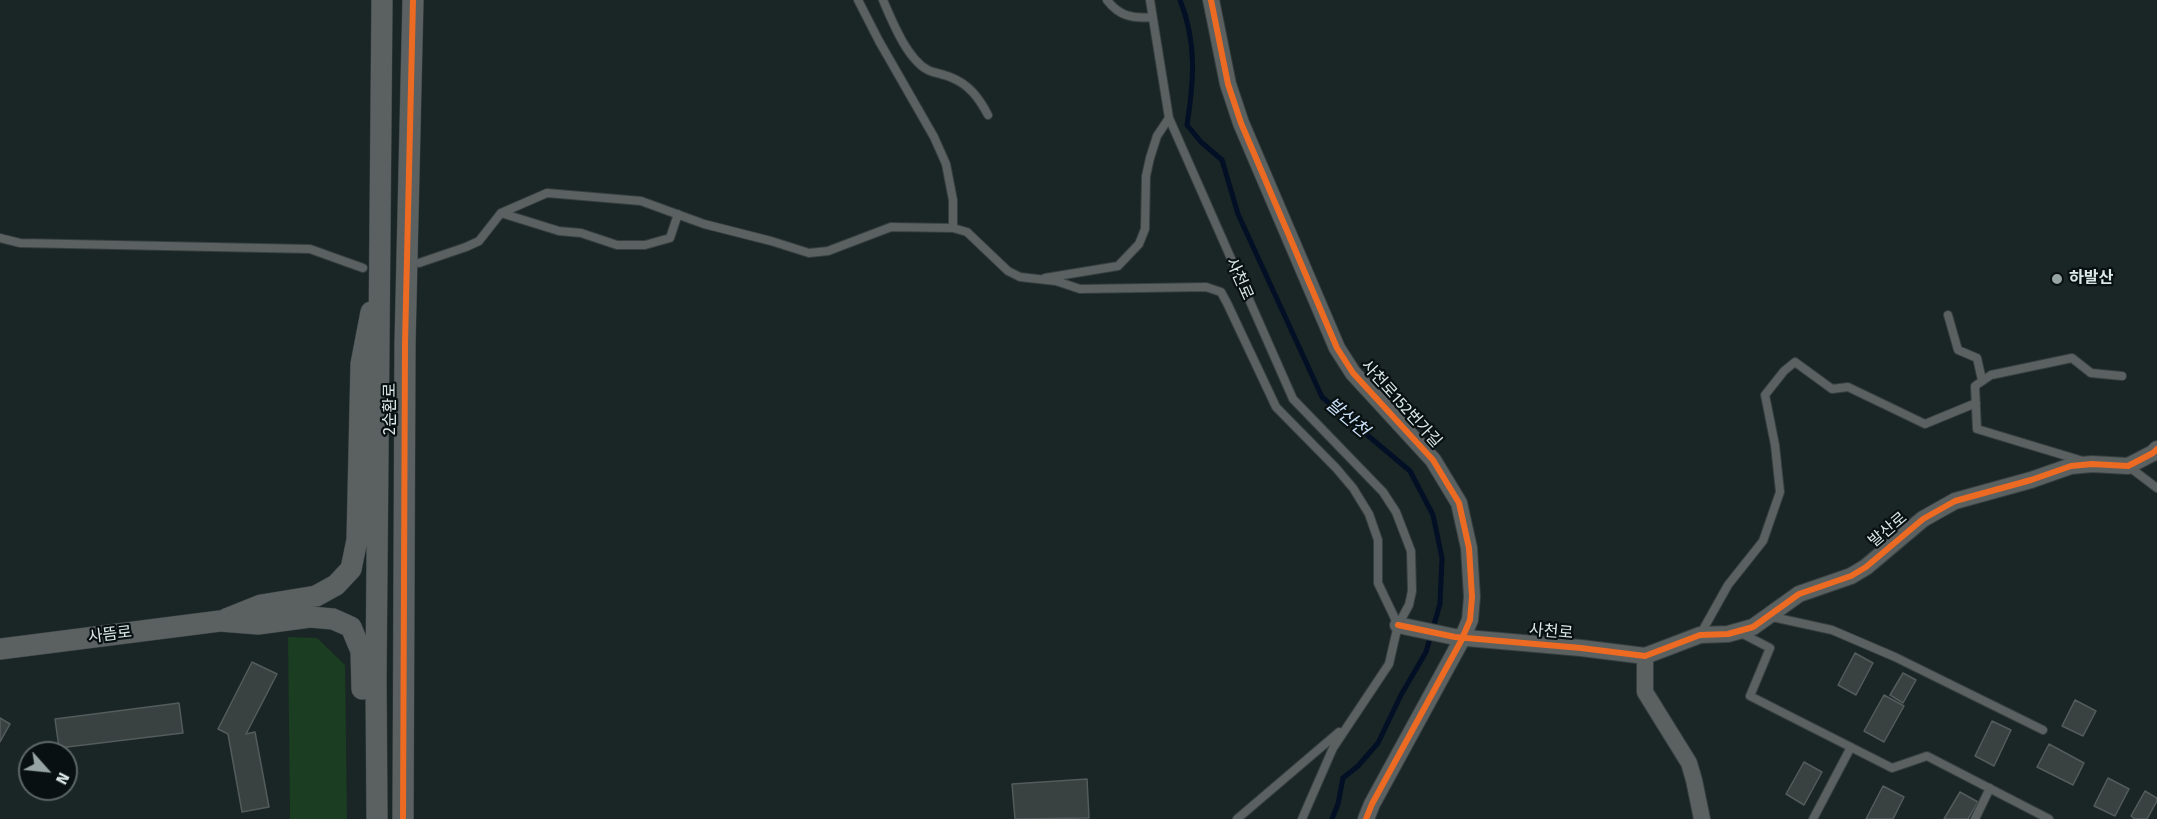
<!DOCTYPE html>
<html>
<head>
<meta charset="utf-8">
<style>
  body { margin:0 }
  #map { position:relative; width:2157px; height:819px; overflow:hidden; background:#1a2525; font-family:"Fira Sans",sans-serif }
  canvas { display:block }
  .north { position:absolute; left:18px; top:741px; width:60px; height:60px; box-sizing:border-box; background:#081011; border:2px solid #5c6667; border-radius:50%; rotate:117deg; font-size:16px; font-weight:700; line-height:24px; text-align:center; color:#dbe8e8 }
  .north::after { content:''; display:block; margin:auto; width:21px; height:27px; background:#97a4a4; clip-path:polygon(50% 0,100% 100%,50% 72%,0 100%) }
</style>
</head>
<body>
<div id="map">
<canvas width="2157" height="819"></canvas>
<div class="north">N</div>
</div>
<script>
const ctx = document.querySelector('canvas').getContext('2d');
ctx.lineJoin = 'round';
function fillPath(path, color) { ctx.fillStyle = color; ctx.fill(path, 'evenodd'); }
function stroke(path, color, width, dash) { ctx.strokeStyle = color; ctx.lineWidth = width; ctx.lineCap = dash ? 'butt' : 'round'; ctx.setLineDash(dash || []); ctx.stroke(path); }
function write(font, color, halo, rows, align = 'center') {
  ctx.font = font + ' "Fira Sans","Noto Sans KR",sans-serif'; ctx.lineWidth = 4.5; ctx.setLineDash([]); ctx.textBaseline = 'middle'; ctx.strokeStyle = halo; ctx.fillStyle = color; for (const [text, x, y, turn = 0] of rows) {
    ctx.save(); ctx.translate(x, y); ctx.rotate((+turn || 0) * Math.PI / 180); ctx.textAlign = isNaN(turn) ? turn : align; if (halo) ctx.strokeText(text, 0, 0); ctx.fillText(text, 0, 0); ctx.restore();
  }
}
const green = new Path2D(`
  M288 637 317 638 345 665 347 819H290Z`);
const stream = new Path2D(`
  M1180 0C1197 42 1194 81 1187 125L1201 142 1222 160 1238 214 1322 397 1410 471 1433 515 1442 558 1440 604 1426 652 1401 695 1378 743 1358 766 1343 778 1338 804 1332 819`);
const building = new Path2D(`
  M1855 653 1873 663 1856 695 1838 685Z
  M252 662 277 674 246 734 255 732 269 807 242 812 228 734 218 729Z
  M1903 673 1916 680 1903 703 1890 695Z
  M1884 695 1904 706 1884 742 1864 731Z
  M2075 700 2096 711 2083 736 2062 726Z
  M179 703 183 733 59 748 55 719Z
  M0 718 10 724 0 742Z
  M1992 721 2011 730 1994 766 1975 756Z
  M2049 744 2084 763 2073 785 2037 767Z
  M1804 762 1822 772 1804 805 1786 794Z
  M2108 778 2129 789 2115 816 2094 806Z
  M1087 779 1089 818 1015 819 1012 784Z
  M1883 786 1904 797 1893 819H1866Z
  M2145 791 2157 798V801L2147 819H2135L2131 816Z
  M1960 792 1978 802 1968 819H1944Z`);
const service = new Path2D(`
  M858 0 879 41 934 137 946 164 953 200V228
  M883 0C892 21 907 59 928 70 934 73 943 74 950 77 969 84 979 98 988 115
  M1107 0C1119 16 1133 19 1152 17
  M1150 0 1169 118 1293 399 1383 492 1396 512 1411 551 1412 591 1409 605 1398 625 1389 664 1333 748 1302 819
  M501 213 559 231 581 233 617 245H645L670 238 678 214
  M0 238 20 243 310 249 363 268
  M419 263 466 247 479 241 501 213 547 193 641 201 704 224 771 241 809 253 828 251 891 227 953 228 967 232 1008 271 1020 277 1056 281 1080 289 1206 287 1221 292 1227 303 1276 407 1336 468 1353 488 1369 514 1378 540V583L1398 625
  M1045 278 1118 266 1139 244 1145 229 1146 176 1150 158 1157 136 1169 118
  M1948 315 1958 350 1977 358 1982 380
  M2083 461 1977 429 1975 386 1991 375 2072 358 2091 373 2122 376
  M2128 466 2157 488
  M1768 616 1832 630 1895 657 2043 730
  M1741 633 1770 648 1750 696 1892 768 1927 756 2049 819
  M1700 635 1728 585 1763 541 1780 492 1775 445 1765 395 1784 371 1795 362 1832 389 1848 387 1925 424 1976 403
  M1237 819 1339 732
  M1813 819 1851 747
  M1975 819 1990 788`);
const minor = new Path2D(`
  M1211 0 1228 84 1241 123 1337 348 1353 373 1433 460 1459 503 1469 548 1472 597 1470 620 1461 641 1372 804 1366 819
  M1398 625 1455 637 1581 648 1645 656 1700 635 1728 634 1753 627 1799 594 1851 576 1866 567 1923 519 1955 501 2031 480 2071 466 2092 464 2128 466 2153 453 2157 449
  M1645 656V692L1689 763 1694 780 1702 819`);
const tertiary = new Path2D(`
  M226 619 261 605 316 596 336 585 351 569 357 540 361 364 371 312
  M0 649 220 621 258 624 310 617 333 619 351 627 361 651 362 689
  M377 819 376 679 382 0
  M403 819 405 344 413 0`);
const cycleway = new Path2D(`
  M1211 0 1228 84 1241 123 1337 348 1353 373 1433 460 1459 503 1469 548 1472 597 1470 620 1461 641 1372 804 1366 819
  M1398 625 1455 637 1581 648 1645 656 1700 635 1728 634 1753 627 1799 594 1851 576 1866 567 1923 519 1955 501 2031 480 2071 466 2092 464 2128 466 2153 453 2157 449
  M403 819 405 344 413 0`);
const markers = [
  [2057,279,6,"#97a4a4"]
];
const streetNames = [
  ["사천로",1239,279,66],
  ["사천로152번가길",1401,404,48],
  ["2순환로",391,409,-90],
  ["발산로",1888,530,-40],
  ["사천로",1551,632,5],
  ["사뜸로",110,635,-7]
];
const poiNames = [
  ["하발산",2069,279]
];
const waterNames = [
  ["발산천",1347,418,40]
];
fillPath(green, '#1b3d21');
stroke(stream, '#020f25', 5);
fillPath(building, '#394240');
stroke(building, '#535c5b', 1.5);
stroke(service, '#363f3f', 10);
stroke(minor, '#363f3f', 18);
stroke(tertiary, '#363f3f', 22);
stroke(service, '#5b6060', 8);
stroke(minor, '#5b6060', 16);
stroke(tertiary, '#5b6060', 21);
stroke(cycleway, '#ed6a23', 6);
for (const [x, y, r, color] of markers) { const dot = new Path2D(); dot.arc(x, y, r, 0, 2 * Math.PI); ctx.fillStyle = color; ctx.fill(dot); stroke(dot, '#081011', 2); }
write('16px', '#dbe8e8', '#081011', streetNames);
write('bold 16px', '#dbe8e8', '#081011', poiNames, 'left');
write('italic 18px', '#c9dff7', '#081011', waterNames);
</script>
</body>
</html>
